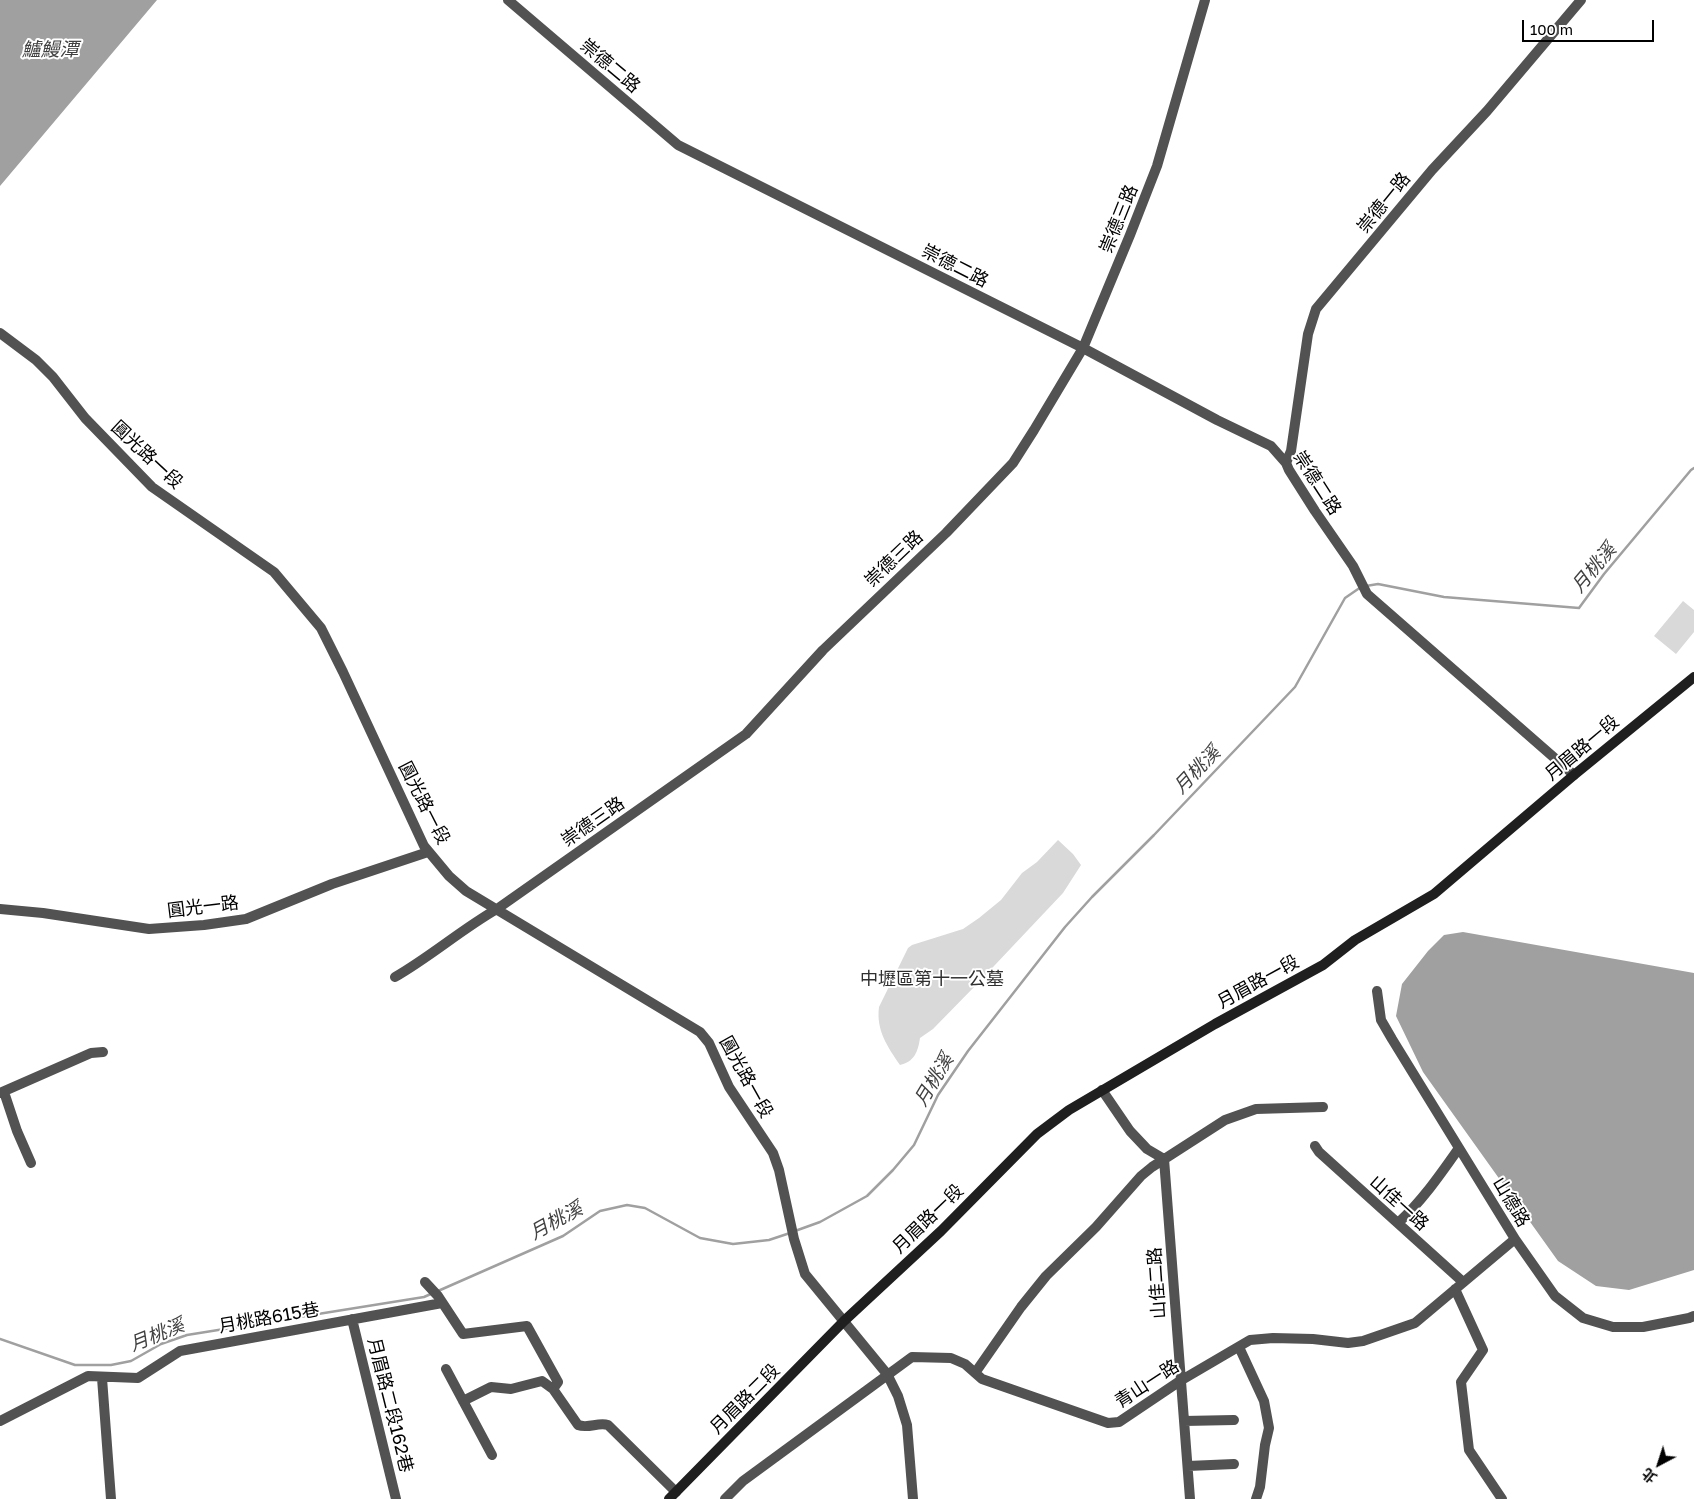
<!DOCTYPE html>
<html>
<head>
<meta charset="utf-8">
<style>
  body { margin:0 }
  #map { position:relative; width:1694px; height:1499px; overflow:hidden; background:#fff; font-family:"Golos Text","Noto Sans TC",sans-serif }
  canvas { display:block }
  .north { position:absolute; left:1634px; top:1439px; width:50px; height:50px; -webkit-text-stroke:4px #fff; paint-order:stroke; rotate:220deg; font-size:14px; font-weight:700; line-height:20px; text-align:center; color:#000 }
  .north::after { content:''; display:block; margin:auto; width:18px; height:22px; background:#000; clip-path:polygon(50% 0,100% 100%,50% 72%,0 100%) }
  .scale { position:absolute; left:1522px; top:20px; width:132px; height:22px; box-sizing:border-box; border:2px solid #000; border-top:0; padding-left:6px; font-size:15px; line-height:18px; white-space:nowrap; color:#000; -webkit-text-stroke:4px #fff; paint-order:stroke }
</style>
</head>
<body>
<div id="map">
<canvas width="1694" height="1499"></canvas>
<div class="north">北</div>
<div class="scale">100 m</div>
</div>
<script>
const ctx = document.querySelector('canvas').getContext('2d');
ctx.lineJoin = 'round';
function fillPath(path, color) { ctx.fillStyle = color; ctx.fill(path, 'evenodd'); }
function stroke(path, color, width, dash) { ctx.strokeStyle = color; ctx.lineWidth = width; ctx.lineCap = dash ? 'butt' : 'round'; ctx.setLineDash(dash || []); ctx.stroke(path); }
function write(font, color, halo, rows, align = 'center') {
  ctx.font = font + ' "Golos Text","Noto Sans TC",sans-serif'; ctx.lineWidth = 4; ctx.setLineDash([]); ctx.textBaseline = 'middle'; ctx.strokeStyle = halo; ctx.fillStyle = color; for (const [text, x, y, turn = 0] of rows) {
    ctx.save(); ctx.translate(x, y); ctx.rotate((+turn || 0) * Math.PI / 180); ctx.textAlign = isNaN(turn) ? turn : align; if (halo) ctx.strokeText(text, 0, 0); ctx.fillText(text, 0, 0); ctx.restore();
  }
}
const green = new Path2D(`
  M1683 601 1694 610V632L1676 654 1654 636Z
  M1058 840 1073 854 1081 865 1063 893 977 984 933 1029 920 1038C918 1052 914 1062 900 1065 887 1046 876 1030 879 1007L908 948 912 945 963 929 979 918 1001 900 1022 873 1037 862Z`);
const water = new Path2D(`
  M0 0H157L0 186Z
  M1463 932 1694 973V1270L1629 1290 1596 1286 1558 1261 1423 1072 1396 1016 1402 984 1428 951 1444 935Z`);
const stream = new Path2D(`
  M1366 586 1378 584 1444 597 1579 608 1604 574 1691 470 1694 468
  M795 1231 820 1222 867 1196 893 1170 914 1145 938 1095 968 1051 1065 927 1092 897 1154 835 1295 687 1345 598 1361 587
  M438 1291 563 1236 600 1211 627 1205 645 1208 700 1238 733 1244 769 1240 790 1233
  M0 1339 75 1365H111L131 1361 161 1344 187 1335 424 1297 433 1293`);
const street = new Path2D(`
  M508 0 678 145 1083 348 1217 420 1271 446 1286 463 1289 470 1315 511 1353 566 1367 594 1574 775
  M0 333 36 360 53 377 85 418 152 487 274 572 321 628 343 672 424 846 449 876 466 891 700 1032 709 1043 729 1087 773 1153 779 1170 794 1239 805 1274 887 1374 898 1396 907 1425 913 1499
  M1286 463 1291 451 1308 334 1316 309 1432 170 1487 111 1581 0
  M0 909 43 913 149 929 204 925 246 919 332 884 428 852
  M395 977C430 957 462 929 497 909L746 734 823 650 946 533 1013 463 1034 430 1083 348 1130 235 1157 166 1205 0
  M1377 991 1381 1020 1392 1039 1515 1239 1555 1296 1583 1318 1613 1327H1643L1689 1318 1694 1316
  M1102 1090 1130 1131 1147 1149 1164 1159 1190 1499
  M4 1092 17 1131 31 1163
  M0 1093 91 1053 103 1052
  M1315 1146 1319 1152 1463 1282
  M1398 1223C1422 1201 1440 1175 1459 1148
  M425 1282 438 1296 463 1334 527 1326 558 1382 553 1389 578 1425C588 1429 598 1422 608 1425L676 1492
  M1455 1289 1483 1350 1461 1382 1469 1450 1502 1499
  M352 1319 396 1499
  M1239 1347 1264 1401 1269 1428 1265 1445 1260 1487 1256 1499
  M446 1369 492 1455
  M975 1373 1021 1307 1046 1276 1096 1227 1141 1176 1152 1167 1225 1120 1256 1109 1323 1107
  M102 1378 111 1499
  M463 1401 491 1387 511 1389 542 1381 553 1389
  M0 1421 88 1376 138 1378 180 1351 442 1303
  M1184 1421 1234 1420
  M1188 1466 1234 1464
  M725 1499 743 1481 912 1357 951 1358 965 1364 982 1379 1108 1423 1119 1422 1180 1381 1250 1340 1273 1338 1313 1339 1348 1343 1363 1341 1415 1323 1515 1239`);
const secondary = new Path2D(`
  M669 1499 844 1321 941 1231 1037 1134 1069 1110 1215 1024 1323 965 1355 940 1434 894 1574 775 1694 677`);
const streetNames = [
  ["崇德二路",610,66,40],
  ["崇德一路",1384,203,-51],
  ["崇德三路",1119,219,-68],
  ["崇德二路",955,266,27],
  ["圓光路一段",147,455,43],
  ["崇德二路",1317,483,57],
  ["崇德三路",894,559,-44],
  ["月眉路一段",1582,748,-40],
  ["圓光路一段",424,803,63],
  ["崇德三路",593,822,-35],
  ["圓光一路",203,907,-7],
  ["月眉路一段",1258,982,-29],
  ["圓光路一段",746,1077,61],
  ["山德路",1511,1202,59],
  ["山佳一路",1399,1203,42],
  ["月眉路一段",928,1219,-44],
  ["山佳二路",1157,1283,-94],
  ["月桃路615巷",269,1318,-10],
  ["青山一路",1147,1384,-33],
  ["月眉路二段",745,1399,-45],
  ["月眉路二段162巷",390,1405,76]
];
const parkNames = [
  ["中壢區第十一公墓",932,979]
];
const waterNames = [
  ["鱸鰻潭",50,50],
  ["月桃溪",1594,568,-50],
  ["月桃溪",1197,770,-46],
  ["月桃溪",934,1080,-59],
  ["月桃溪",556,1221,-29],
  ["月桃溪",157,1335,-22]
];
fillPath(green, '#d9d9d9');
fillPath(water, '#a0a0a0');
stroke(stream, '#a0a0a0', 2.5);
stroke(street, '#525252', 10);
stroke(secondary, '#1f1f1f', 10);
write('18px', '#000', '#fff', streetNames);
write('18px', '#303030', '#fff', parkNames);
write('italic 19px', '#414141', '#fff', waterNames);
</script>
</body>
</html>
